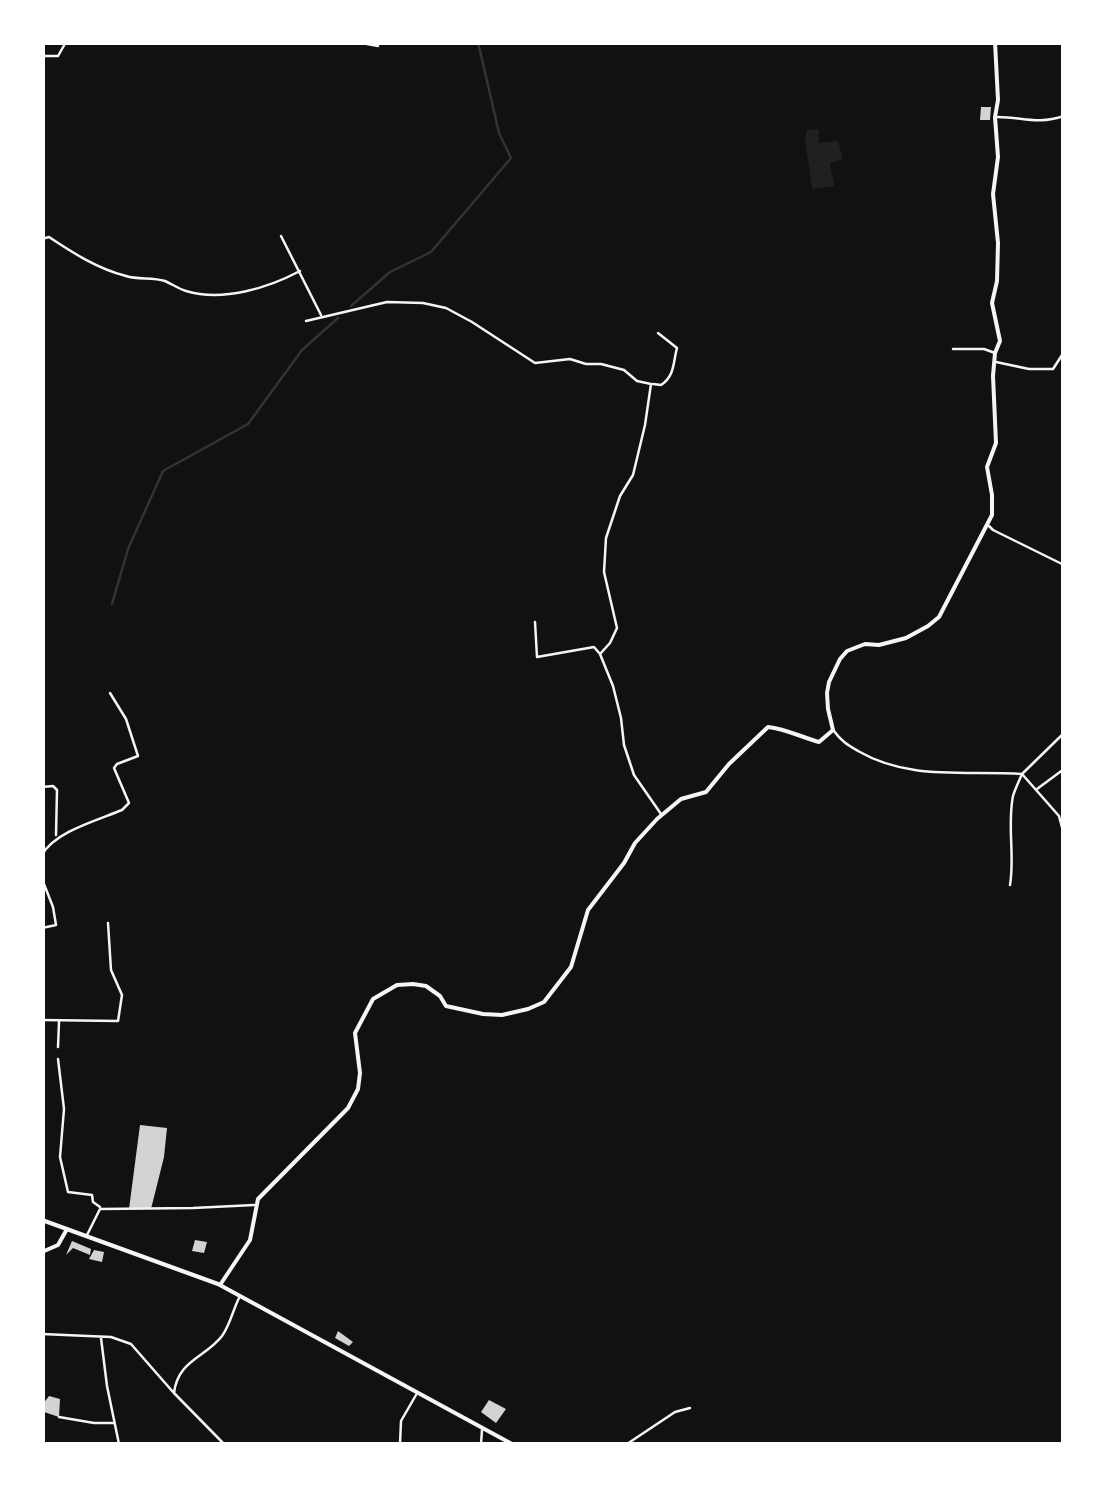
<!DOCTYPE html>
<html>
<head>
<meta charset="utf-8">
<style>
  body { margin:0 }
  #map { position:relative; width:1106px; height:1487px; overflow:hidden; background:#111; font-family:"DM Sans",sans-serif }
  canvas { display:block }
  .frame { position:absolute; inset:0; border:45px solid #fff; pointer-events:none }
</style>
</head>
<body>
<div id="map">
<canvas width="1106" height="1487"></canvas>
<div class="frame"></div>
</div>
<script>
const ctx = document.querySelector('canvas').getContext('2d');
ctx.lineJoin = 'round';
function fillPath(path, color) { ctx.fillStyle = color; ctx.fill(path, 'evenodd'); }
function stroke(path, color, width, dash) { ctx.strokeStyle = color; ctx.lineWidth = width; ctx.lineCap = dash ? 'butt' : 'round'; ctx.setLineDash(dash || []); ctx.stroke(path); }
const green = new Path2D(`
  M819 129 818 143 838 141 843 159 830 163 834 186 812 189 805 140 807 130Z`);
const stream = new Path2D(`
  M351 306 390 272 431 252 511 158 499 133 478 42
  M112 604 128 549 163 471 248 424 302 350 338 318`);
const building = new Path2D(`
  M981 107H991L990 120H980Z
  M140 1125 167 1128 164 1157 151 1209H129Z
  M195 1240 207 1242 204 1253 192 1251Z
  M72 1241 91 1249 90 1255 73 1248 66 1255Z
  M94 1250 104 1252 102 1262 89 1259Z
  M338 1331 353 1342 349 1346 335 1338Z
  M49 1396 60 1399 59 1417 44 1412 43 1404Z
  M489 1400 506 1409 496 1423 481 1412Z`);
const minor = new Path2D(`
  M356 42 378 46
  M42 56H58L66 42
  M997 117C1023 117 1037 125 1064 116
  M281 236 321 315
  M42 239 49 237C73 253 98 269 126 276 138 280 152 277 165 281 172 284 179 289 186 291 223 302 268 288 300 271
  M306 321 387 302 423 303 446 308 472 322 535 363 570 359 586 364H601L624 370 637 381 651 384 645 425 633 475 620 496 606 538 604 572 617 628 610 643 600 654 613 686 621 718 624 745 634 775 661 814
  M953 349H984L995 353
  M996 362 1029 369H1053L1064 352
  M653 384 661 385C675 376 673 362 677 348L658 333
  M989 526 993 530 1064 565
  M535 622 537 657 594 647 600 654
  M834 731C841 741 848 745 858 751 910 781 965 770 1022 774L1064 733
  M42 750V769
  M42 787 53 786 57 790 56 835
  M1037 789 1064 769
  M42 855C54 832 98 820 122 810L129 803 114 768 117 764 138 756 126 719 110 693
  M42 879 53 907 56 925 42 928
  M1010 885C1015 855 1007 826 1013 796 1015 789 1019 781 1022 774L1059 816 1064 835
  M42 1020 118 1021 122 995 111 970 108 923
  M58 1047 59 1022
  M58 1059 64 1109 60 1157 68 1192 92 1195 93 1202 100 1207
  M87 1235 100 1209 193 1208 254 1205
  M42 1334 111 1337 131 1344 173 1392
  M101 1338 107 1386 119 1444
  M59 1417 94 1423H114
  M224 1444 174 1393C178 1360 205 1358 222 1336 230 1325 233 1310 239 1298
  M400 1444 401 1421 416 1395
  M481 1444 482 1430
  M627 1444 675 1412 690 1408`);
const tertiary = new Path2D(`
  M42 1252 58 1245 67 1229
  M220 1285 250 1240 258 1199 348 1108 358 1089 360 1073 355 1033 373 999 397 985 413 984 426 986 440 996 446 1006 483 1014 502 1015 528 1009 544 1002 571 967 588 910 624 863 635 843 657 819 681 799 706 792 729 764 768 727C786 729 801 737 819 742L833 730 828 709 827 693 829 682 840 659 847 651 865 644 879 645 906 638 928 626 939 617 992 515V495L987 467 996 443 993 376 995 353 1000 341 992 303 997 281 998 243 993 194 998 157 995 117 998 100 995 42`);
const secondary = new Path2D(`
  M42 1220 218 1284 512 1444`);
fillPath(green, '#202020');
stroke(stream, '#333', 2.5);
fillPath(building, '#d3d3d3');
stroke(minor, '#f5f5f5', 2.5);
stroke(tertiary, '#f5f5f5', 4);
stroke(secondary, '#f5f5f5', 4);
</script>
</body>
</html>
